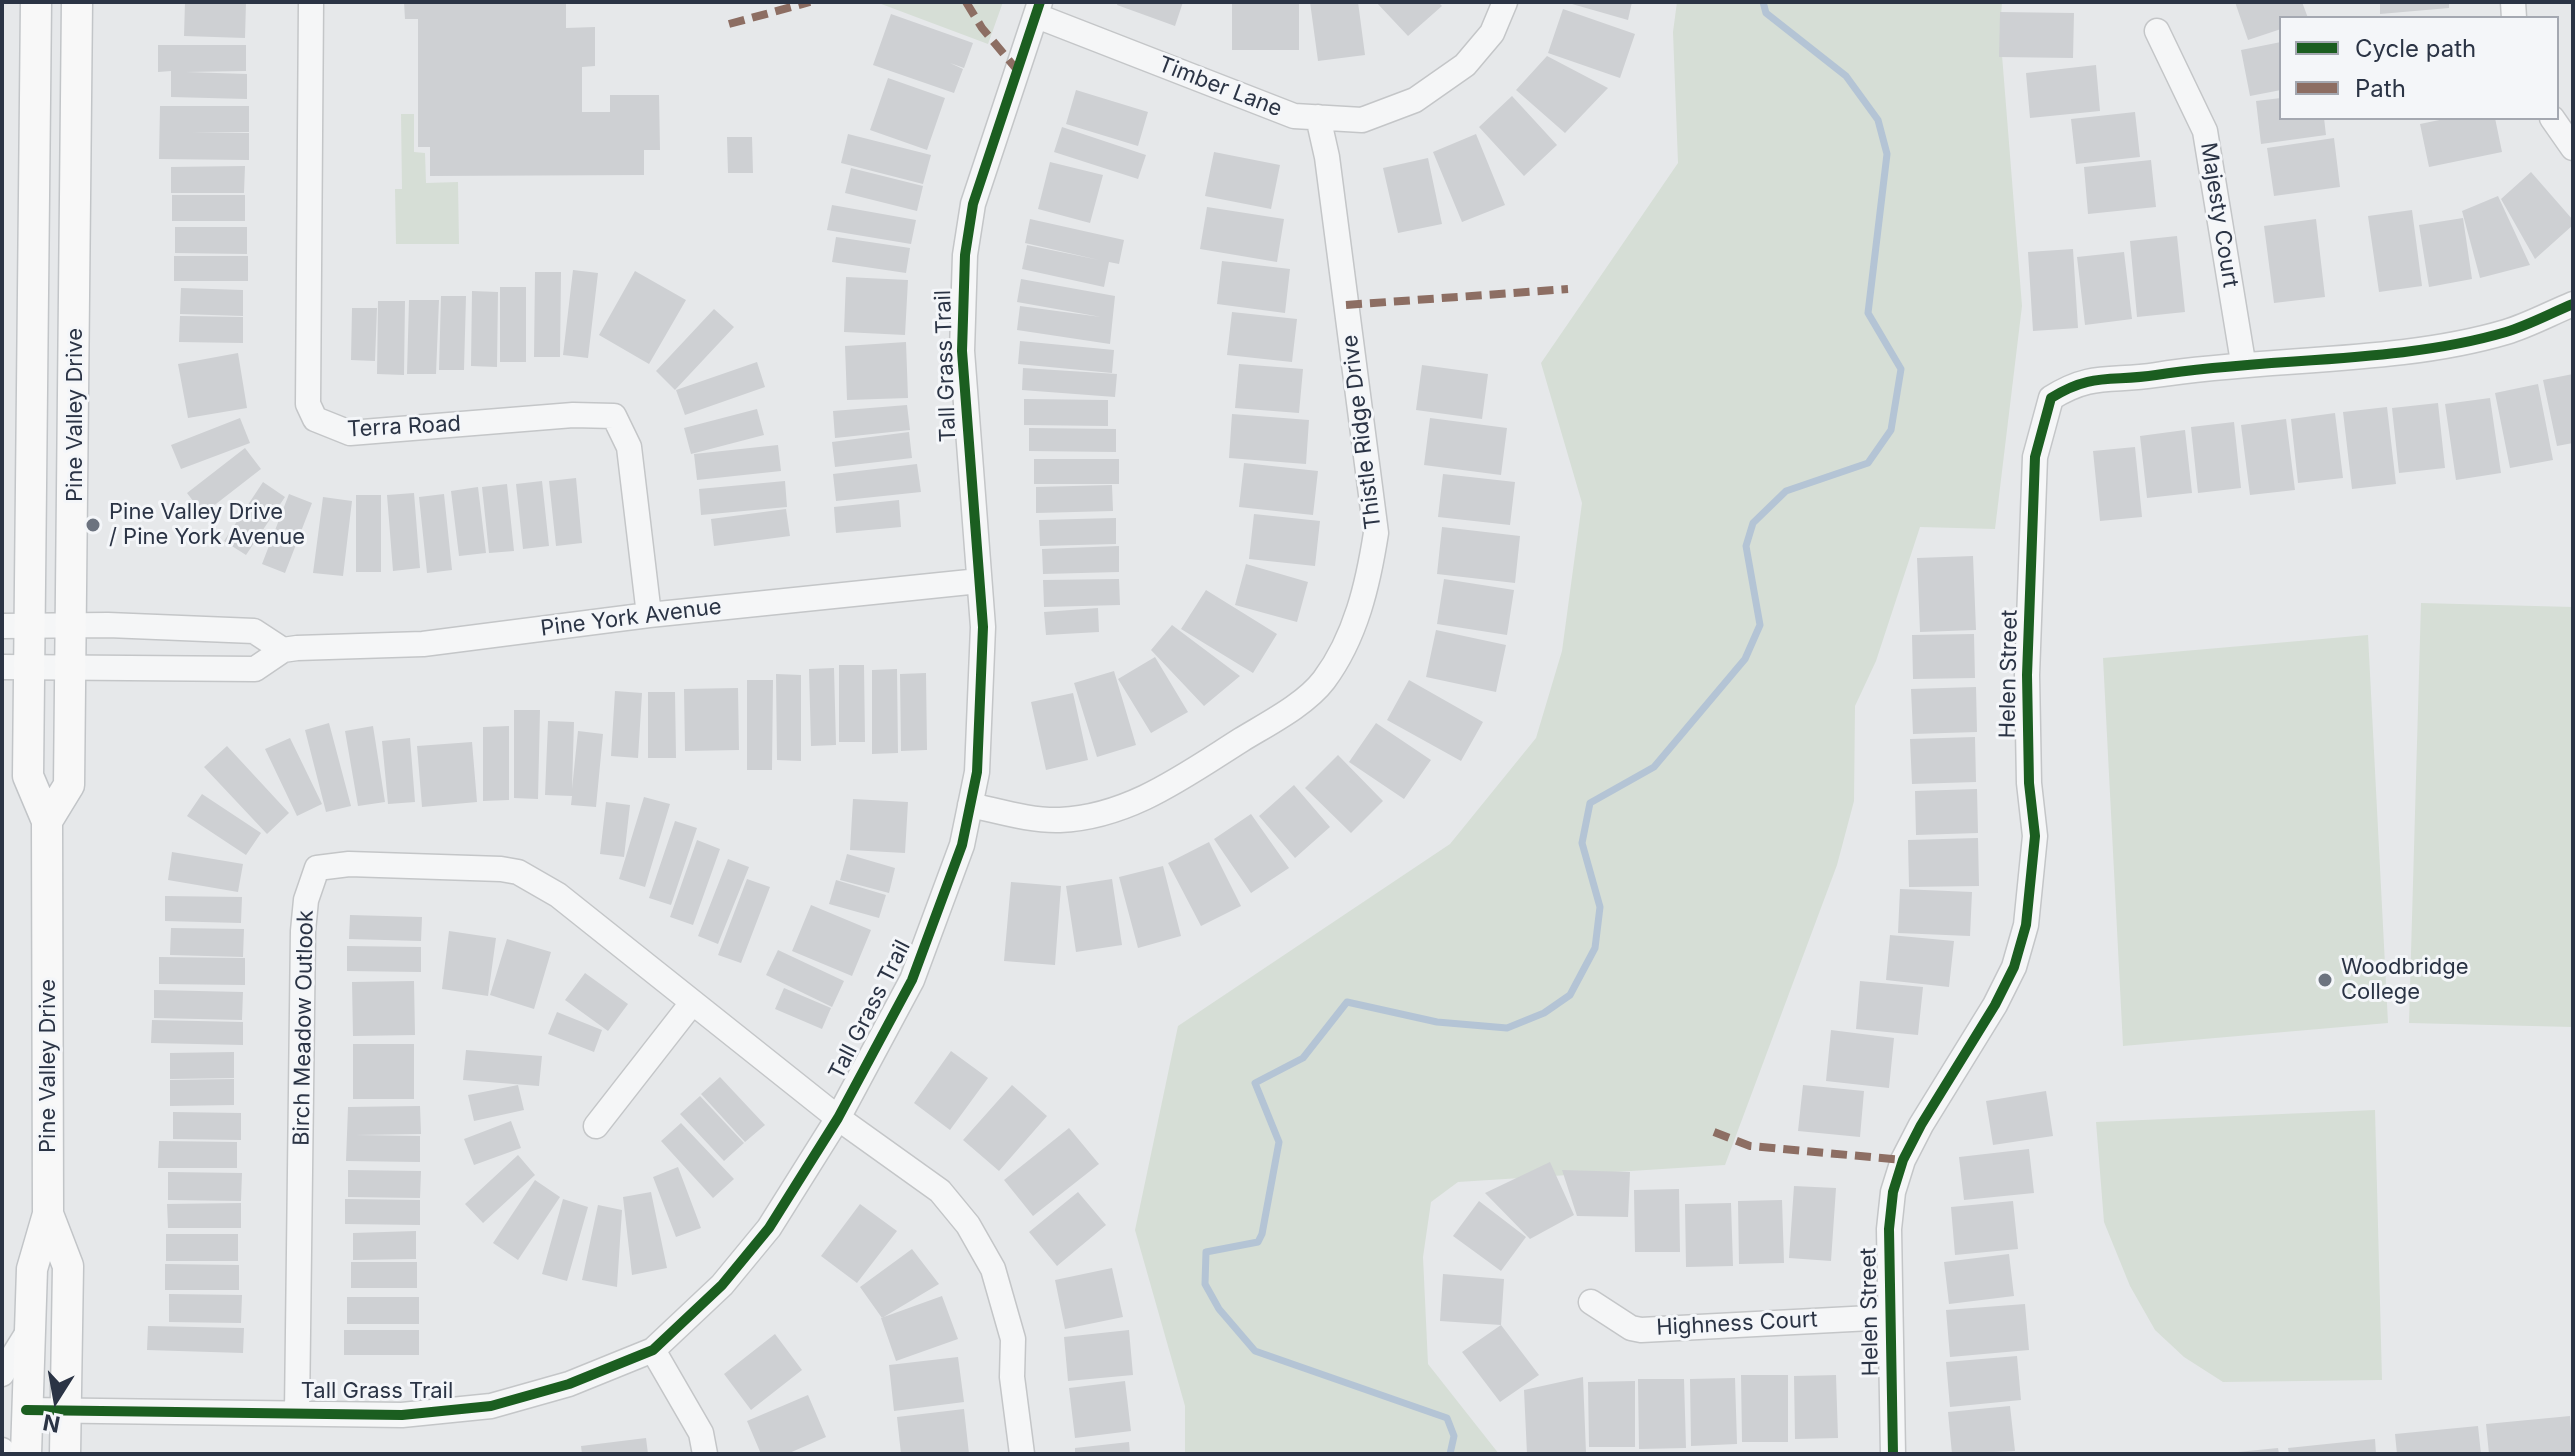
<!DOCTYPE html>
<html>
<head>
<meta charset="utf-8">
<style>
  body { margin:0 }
  #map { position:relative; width:2575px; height:1456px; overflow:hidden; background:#e6e8ea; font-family:Inter,sans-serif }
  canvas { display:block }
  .frame { position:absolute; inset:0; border:4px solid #2b3445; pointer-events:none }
  .legend { position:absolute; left:2279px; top:16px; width:280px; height:104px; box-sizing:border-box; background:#f4f6f9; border:2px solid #a4a8b1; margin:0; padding:10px 14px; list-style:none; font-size:24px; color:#2b3445 }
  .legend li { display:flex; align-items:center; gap:16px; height:40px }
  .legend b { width:40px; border:2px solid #a4a8b1 }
  .north { position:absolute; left:16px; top:1360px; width:80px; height:80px; -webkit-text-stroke:6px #f4f6f9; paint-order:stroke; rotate:191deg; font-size:22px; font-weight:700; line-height:32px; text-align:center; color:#2b3445 }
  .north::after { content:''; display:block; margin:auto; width:28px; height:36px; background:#2b3445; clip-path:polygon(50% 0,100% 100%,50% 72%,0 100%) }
</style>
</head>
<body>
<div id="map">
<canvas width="2575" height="1456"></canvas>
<div class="frame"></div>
<ul class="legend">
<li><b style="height:10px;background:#1b5e20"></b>Cycle path</li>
<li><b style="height:10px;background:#8d6e63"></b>Path</li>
</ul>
<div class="north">N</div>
</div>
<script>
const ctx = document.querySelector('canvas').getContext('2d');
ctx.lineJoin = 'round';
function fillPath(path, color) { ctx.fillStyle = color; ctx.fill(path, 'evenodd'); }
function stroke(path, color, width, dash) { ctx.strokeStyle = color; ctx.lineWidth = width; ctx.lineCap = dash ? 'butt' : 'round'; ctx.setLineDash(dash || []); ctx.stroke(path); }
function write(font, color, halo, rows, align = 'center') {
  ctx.font = font + ' Inter,sans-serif'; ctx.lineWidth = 6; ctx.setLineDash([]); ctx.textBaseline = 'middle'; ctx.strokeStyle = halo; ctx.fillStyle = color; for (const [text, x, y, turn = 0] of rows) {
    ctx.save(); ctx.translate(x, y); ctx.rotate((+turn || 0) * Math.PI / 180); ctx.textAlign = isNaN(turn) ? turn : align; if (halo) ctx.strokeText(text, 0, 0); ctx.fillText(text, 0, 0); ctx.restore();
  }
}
const green = new Path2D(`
  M876 2H1003L988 44Z
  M1677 2H2002L2000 30 2022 306 1995 529 1920 527 1876 661 1855 706 1854 801 1837 865 1725 1165 1458 1182 1431 1202 1423 1257 1428 1364 1499 1454H1185V1406L1135 1230 1178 1026 1450 844 1536 738 1562 651 1582 503 1541 363 1678 163 1673 32Z
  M401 114H414V152L425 153 426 183 458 182 459 244H396L395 189H402Z
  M2421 603 2573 607V1027L2409 1023Z
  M2368 635 2388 1023 2123 1046 2103 658Z
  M2375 1110 2382 1380 2223 1382 2184 1357 2155 1330 2130 1286 2104 1222 2096 1122Z`);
const stream = new Path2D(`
  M1450 1454 1454 1436 1447 1418 1255 1351 1219 1309 1205 1284 1206 1252 1258 1242 1262 1234 1279 1142 1255 1083 1303 1058 1347 1002 1437 1022 1507 1028 1544 1013 1570 995 1595 948 1600 907 1582 843 1590 803 1654 767 1745 659 1760 625 1746 546 1753 523 1786 491 1868 463 1891 430 1901 369 1868 313 1887 154 1878 120 1846 76 1766 13 1763 2`);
const building = new Path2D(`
  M185 2H246L245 38 184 36Z
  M404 2H566V28L595 27V66L582 67V112H610V95H659L660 150H644V175L430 176V147H418V19H405Z
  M1118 2H1183L1175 26 1117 5Z
  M1232 2H1299V50H1232Z
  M1310 2H1358L1365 55 1318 61Z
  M1376 2H1438L1442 6 1408 36Z
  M1565 2H1632L1628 20Z
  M2235 2H2302L2308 18H2281V29L2248 40Z
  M2380 2H2449V8L2380 14Z
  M1563 9 1635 34 1620 78 1548 53Z
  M2000 12 2074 13 2073 58 1999 57Z
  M891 14 973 43 964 68 950 63 963 69 954 93 873 65Z
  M2281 42V90L2250 96 2241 50Z
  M158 45H246V71L186 72 247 74V99L171 97V71L158 72Z
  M1547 56 1608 88 1565 133 1516 90Z
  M2096 65 2100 111 2030 118 2026 73Z
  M888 78 945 98 927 150 870 130Z
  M1076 90 1148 112 1138 146 1066 124Z
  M1512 96 1557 145 1524 176 1479 127Z
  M2281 98V118H2324L2326 135 2261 144 2256 101Z
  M160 106H249V132H192L249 133V160L159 159Z
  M2135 112 2140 157 2076 164 2071 119Z
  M2449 118H2495L2502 152 2429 167 2420 124Z
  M1062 127 1146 155 1138 179 1054 152Z
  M848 134 931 155 923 184 841 163Z
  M1476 134 1505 205 1462 222 1433 152Z
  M727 137H752L753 173H728Z
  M2334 138 2340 187 2274 196 2267 148Z
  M1214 152 1280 165 1271 209 1205 196Z
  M1428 158 1442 224 1398 233 1383 168Z
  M2151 160 2156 207 2088 214 2084 167Z
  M1050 162 1103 175 1090 223 1038 209Z
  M245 166 244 193H171V167Z
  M851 168 923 186 917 211 845 193Z
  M2531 172 2573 220V225L2535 259 2501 199Z
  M172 195H245V221H172Z
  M2498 196 2530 265 2480 278 2462 211Z
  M832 205 916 220 911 244 827 230Z
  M1207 207 1284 219 1277 262 1200 249Z
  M2412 210 2422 286 2379 292 2368 216Z
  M2463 218 2472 279 2429 287 2419 225Z
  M1030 219 1124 240 1119 264 1109 262 1104 287 1022 269 1027 245 1099 260 1025 243Z
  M2316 219 2325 297 2274 303 2264 226Z
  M175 227H247V254L175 253Z
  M2177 236 2185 312 2137 317 2130 241Z
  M836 237 910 248 906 273 832 262Z
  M2073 249 2078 328 2033 331 2028 252Z
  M2124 252 2132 319 2085 325 2077 257Z
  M174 256H248V281H174Z
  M1222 261 1290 269 1285 313 1217 304Z
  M573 270 598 273 588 358 563 355Z
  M635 271 686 300 649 364 599 335Z
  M535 272H561L560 357H534Z
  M846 277 908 280 905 335 844 332Z
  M1021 279 1115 296 1110 344 1017 330 1020 306 1101 317 1017 302Z
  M500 287H526V362H500Z
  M181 288 243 290V316L180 314Z
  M472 291 498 292 497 367 471 366Z
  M441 296H466L464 370H439Z
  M409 300H439L436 374H407Z
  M378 301H405L404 375 377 374Z
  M352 308H377L375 361 351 360Z
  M714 309 734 327 675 390 656 371Z
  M1232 312 1297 319 1292 362 1227 355Z
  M180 316 243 317V343L179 342Z
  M1020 341 1114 350 1112 373 1018 364Z
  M906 342 908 398 847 400 845 346Z
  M238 353 247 408 188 418 178 364Z
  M757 362 765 387 685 415 676 390Z
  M1239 364 1303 369 1299 413 1235 408Z
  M1422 365 1488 374 1482 419 1416 410Z
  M1023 368 1117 374 1115 397 1022 390Z
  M2573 374V443L2557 446 2543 380Z
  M2538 384 2553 460 2510 468 2495 393Z
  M2490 398 2501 473 2456 480 2445 404Z
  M1024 399 1108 400V426L1024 425Z
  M2438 403 2445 468 2399 473 2392 408Z
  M907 405 910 430 835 438 833 411Z
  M2387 407 2396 484 2352 489 2343 412Z
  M757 409 764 435 691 454 684 428Z
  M2335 413 2343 478 2298 483 2291 419Z
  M1232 414 1309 420 1306 464 1229 458Z
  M240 418 250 443 181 469 171 445Z
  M1430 418 1507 428 1501 475 1424 465Z
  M2286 419 2295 490 2250 495 2241 425Z
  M2234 422 2241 488 2198 493 2191 427Z
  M1029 428 1116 429V452L1029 451Z
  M2185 430 2192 493 2147 498 2140 436Z
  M909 432 912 458 835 467 832 442Z
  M778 445 781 471 697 480 694 454Z
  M2135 447 2142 517 2100 521 2093 451Z
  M245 448 261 469 203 514 187 493Z
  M1034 459H1119V484H1034Z
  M1244 463 1318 471 1313 515 1239 507Z
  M917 464 921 492 836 501 833 474Z
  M1443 474 1515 482 1510 525 1438 517Z
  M576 478 582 543 556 546 549 481Z
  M542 481 549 546 523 549 516 484Z
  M785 481 787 507 701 515 699 489Z
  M263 482 285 497 246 555 224 541Z
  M507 484 514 551 489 553 482 487Z
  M1112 485 1113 511 1036 513V487Z
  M478 487 486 553 459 556 451 491Z
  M414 493 420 568 393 571 387 495Z
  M289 494 312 503 285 573 262 564Z
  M444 494 452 570 427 573 419 497Z
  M356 495H381V572H356Z
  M323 497 352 501 343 576 313 573Z
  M899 500 901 527 836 533 834 507Z
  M786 509 790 536 714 546 711 519Z
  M1254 514 1320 521 1315 566 1249 559Z
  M1116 518V544L1040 546 1039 520Z
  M1442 527 1520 536 1515 583 1437 574Z
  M1119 546V572L1043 574 1042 549Z
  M1973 556 1976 630 1920 632 1917 558Z
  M1246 564 1308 582 1297 622 1235 605Z
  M1119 579 1120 605 1044 607 1043 580Z
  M1444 579 1514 590 1507 635 1437 624Z
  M1206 590 1277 634 1253 673 1181 629Z
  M1098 608 1099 632 1046 635 1044 612Z
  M1172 625 1240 676 1204 706 1151 650Z
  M1436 630 1506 645 1496 692 1426 677Z
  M1974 634 1975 678 1913 679 1912 635Z
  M1155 657 1188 712 1151 733 1118 679Z
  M839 665H864L865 742H839Z
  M834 668 836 745 811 746 809 669Z
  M897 669 898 753 872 754V670Z
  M1114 671 1136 745 1097 757 1074 683Z
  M926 673 927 750 901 751 900 674Z
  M776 674 801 675V761L777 760Z
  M747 680H773L772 770H747Z
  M1409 680 1483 722 1461 761 1387 720Z
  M1976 687 1977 732 1913 734 1911 689Z
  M738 688 739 750 685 751 684 689Z
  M615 691 642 693 638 758 611 756Z
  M648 692H675L676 758H648Z
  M1073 693 1088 760 1046 770 1031 702Z
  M514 710H540L538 799 514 798Z
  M548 721 574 722 572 789 578 731 603 734 596 807 571 805 572 796 545 795Z
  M329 723 351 806 326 812 305 730Z
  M1376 723 1431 760 1404 799 1349 762Z
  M373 726 385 802 358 806 345 731Z
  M509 726V800L483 801V727Z
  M1975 737 1976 782 1912 784 1910 739Z
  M290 738 322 804 297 816 265 749Z
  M410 738 415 802 388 804 382 741Z
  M472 742 477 802 422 807 417 746Z
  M227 746 289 813 267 834 204 767Z
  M1338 755 1383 801 1351 833 1305 788Z
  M1294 785 1330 827 1295 858 1259 816Z
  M1977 789 1978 833 1916 835 1915 791Z
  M202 794 261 833 246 855 187 816Z
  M644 797 670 804 645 887 619 879Z
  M853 799 908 802 905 853 850 850Z
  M606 802 630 805 624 857 600 854Z
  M1251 814 1289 868 1251 893 1214 839Z
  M675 821 697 828 671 905 649 898Z
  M1978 838 1979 886 1909 887 1908 840Z
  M697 840 720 849 693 925 670 917Z
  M1209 842 1241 906 1201 926 1168 863Z
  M172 852 243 864 238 892 168 880Z
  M847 854 895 868 889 893 840 880Z
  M728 859 749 867 718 944 698 936Z
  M1163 866 1181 936 1138 948 1119 877Z
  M747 879 770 887 741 963 718 955Z
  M1112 879 1122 945 1076 952 1066 886Z
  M836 880 886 895 879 918 829 904Z
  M1011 882 1061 886 1055 965 1004 961Z
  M1900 889 1972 892 1970 936 1898 933Z
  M165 896 242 897 241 923 165 921Z
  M811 905 871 930 852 976 792 951Z
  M350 915 422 917 421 941 349 939Z
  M171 928 244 929 243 957 170 955Z
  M449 931 496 938 488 996 442 989Z
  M1890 935 1954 941 1949 987 1886 980Z
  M507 939 551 952 534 1009 490 995Z
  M347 946 421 947V972L347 971Z
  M778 950 844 981 832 1007 766 975Z
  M159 957 245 958V985L159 984Z
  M585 973 628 1004 608 1031 565 1000Z
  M414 981 415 1035 353 1036 352 982Z
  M1860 981 1923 987 1918 1035 1856 1029Z
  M784 988 831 1008 822 1029 775 1009Z
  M154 990 243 992 242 1020 154 1018Z
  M557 1012 602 1030 594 1052 548 1034Z
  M152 1020 243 1022V1045L151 1043Z
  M1831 1030 1894 1038 1889 1088 1826 1081Z
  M353 1044H414V1099H353Z
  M466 1050 542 1056 539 1086 463 1080Z
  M951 1051 988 1078 950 1130 914 1103Z
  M234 1052V1078L170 1079V1053Z
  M720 1077 765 1125 745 1142 701 1094Z
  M234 1079V1105L170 1106V1080Z
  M518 1085 524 1110 474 1121 468 1095Z
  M1012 1085 1047 1116 999 1171 963 1140Z
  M1803 1085 1864 1091 1860 1137 1798 1131Z
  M2046 1091 2053 1136 1993 1145 1986 1101Z
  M700 1096 744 1143 724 1161 680 1114Z
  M420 1106 421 1134 355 1135 420 1136V1162L346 1161 348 1107Z
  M173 1112 241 1113V1140L173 1139Z
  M511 1121 521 1148 474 1165 464 1139Z
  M681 1123 734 1179 713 1198 661 1141Z
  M1069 1128 1099 1164 1033 1216 1004 1180Z
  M159 1141 237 1142V1168H158Z
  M2029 1149 2034 1193 1964 1200 1959 1157Z
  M518 1155 535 1175 483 1223 465 1204Z
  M1550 1162 1574 1215 1530 1239 1485 1193Z
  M678 1167 701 1228 676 1237 653 1177Z
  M348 1170 421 1171 420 1198 348 1197Z
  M1562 1170 1630 1172 1628 1217 1577 1216Z
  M168 1172 242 1173 241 1201 168 1200Z
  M535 1180 560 1197 518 1260 493 1243Z
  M1794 1186 1836 1188 1831 1261 1789 1258Z
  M1679 1189 1680 1252H1635L1634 1190Z
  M651 1192 667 1268 632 1275 623 1197Z
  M1078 1192 1106 1225 1057 1266 1029 1232Z
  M345 1199 420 1200V1225L345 1224Z
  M563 1199 588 1207 567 1281 542 1274Z
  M1782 1200 1784 1263 1739 1264 1738 1201Z
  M1479 1201 1526 1237 1501 1271 1453 1236Z
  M2013 1201 2018 1249 1955 1255 1951 1207Z
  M241 1203V1228H168L167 1204Z
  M1731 1203 1733 1266 1686 1267 1685 1204Z
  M860 1204 897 1231 857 1283 821 1256Z
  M598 1205 622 1210 617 1287 582 1280Z
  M416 1231V1259L353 1260V1233Z
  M166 1234H238V1261H166Z
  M912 1249 939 1284 882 1318 860 1287Z
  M2009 1254 2014 1296 1949 1304 1944 1262Z
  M351 1262H417V1288H351Z
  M165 1264 239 1265V1290H165Z
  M1112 1268 1123 1317 1065 1329 1055 1280Z
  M1443 1274 1504 1279 1501 1325 1440 1321Z
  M169 1294 242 1295 241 1323 169 1322Z
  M942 1296 958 1339 896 1361 881 1318Z
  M347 1297H419V1324H347Z
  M2025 1304 2029 1350 1950 1357 1946 1310Z
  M1501 1325 1539 1375 1500 1402 1462 1352Z
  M148 1326 244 1328 243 1353 147 1350Z
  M344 1330H419V1355H344Z
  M1129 1330 1133 1375 1068 1381 1064 1337Z
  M775 1334 802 1370 751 1410 724 1374Z
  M2017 1356 2021 1400 1950 1407 1946 1362Z
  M958 1357 964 1402 894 1411 889 1365Z
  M1741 1375H1788V1442H1742Z
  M1836 1375 1838 1438 1795 1439 1794 1376Z
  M1583 1377 1586 1453 1527 1454 1524 1390Z
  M1735 1378 1737 1444 1691 1446 1690 1379Z
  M1638 1379H1684L1686 1448 1639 1449Z
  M1125 1381 1131 1431 1075 1438 1069 1388Z
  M1635 1381V1447H1589L1588 1382Z
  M808 1395 826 1437 787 1454H761L747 1421Z
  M2010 1406 2015 1451 1952 1454 1948 1412Z
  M964 1409 969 1454H901L897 1417Z
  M2570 1416 2573 1454H2489L2486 1424Z
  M2478 1426 2481 1454H2397L2395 1434Z
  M646 1438 648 1454H582L581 1446Z
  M2375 1439 2376 1454H2289L2288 1448Z
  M1129 1442 1130 1454H1075V1448Z
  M2278 1448 2279 1454H2238V1452Z`);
const minor = new Path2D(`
  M311 2 308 404 315 419 350 433 573 415 614 416 629 447 649 615
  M2513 2 2514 18
  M1037 16 1294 116 1362 120 1415 100 1465 65 1492 33 1505 2
  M2157 31 2205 131 2243 362
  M2552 118 2573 148
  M2 626 108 625 254 631 283 650
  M2 667 255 669 283 650 297 648 423 644 649 615 979 581
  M970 805C999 811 1030 821 1060 820 1129 817 1184 776 1241 740 1267 724 1305 705 1324 680 1356 637 1368 584 1376 533L1327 157 1318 117
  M596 1126 692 1003
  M1591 1302 1631 1328 1641 1330 1890 1317
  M653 1350 701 1433 705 1454
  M2 1374 28 1332
  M26 1410 402 1415 491 1406 569 1384 653 1350 722 1285 769 1228 838 1118 912 980 962 845 977 772 983 627 962 351 965 255 973 204 1040 2
  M297 1412 303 931 306 900 317 868 349 864 501 869 518 872 558 895 838 1118 940 1191 968 1225 993 1269 1013 1339 1012 1377 1022 1454
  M2 1450 6 1454
  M1893 1454 1889 1229 1893 1192 1903 1160 1921 1125 1995 1005 2014 967 2026 925 2035 836 2029 783 2027 675 2035 457 2051 398C2092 372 2112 382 2156 375 2269 357 2398 364 2506 332 2529 325 2551 313 2573 304`);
const major = new Path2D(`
  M47 821 69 785 77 2
  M48 1214 68 1266 65 1454
  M26 1454 32 1269 48 1214 47 821 28 776 36 2`);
const quiet = new Path2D(`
  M966 2 982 28 1018 71
  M729 24 810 2
  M1346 305 1568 289
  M1714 1132 1750 1146 1903 1160`);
const cycleway = new Path2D(`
  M26 1410 402 1415 491 1406 569 1384 653 1350 722 1285 769 1228 838 1118 912 980 962 845 977 772 983 627 962 351 965 255 973 204 1040 2
  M1893 1454 1889 1229 1893 1192 1903 1160 1921 1125 1995 1005 2014 967 2026 925 2035 836 2029 783 2027 675 2035 457 2051 398C2092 372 2112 382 2156 375 2269 357 2398 364 2506 332 2529 325 2551 313 2573 304`);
const markers = [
  [93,525,8,"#6c737f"],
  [2325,980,8,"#6c737f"]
];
const streetNames = [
  ["Timber Lane",1220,87,21],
  ["Majesty Court",2219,215,81],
  ["Tall Grass Trail",946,366,-92],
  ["Pine Valley Drive",75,415,-90],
  ["Terra Road",404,427,-3],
  ["Thistle Ridge Drive",1362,432,-97],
  ["Pine York Avenue",631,618,-7],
  ["Helen Street",2009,674,-89],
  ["Tall Grass Trail",870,1010,-63],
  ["Birch Meadow Outlook",304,1028,-89],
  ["Pine Valley Drive",48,1066,-90],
  ["Helen Street",1870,1312,-91],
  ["Highness Court",1737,1324,-3],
  ["Tall Grass Trail",377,1391]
];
const poiNames = [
  ["Pine Valley Drive",109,512],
  ["/ Pine York Avenue",109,537],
  ["Woodbridge",2341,967],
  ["College",2341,992]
];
fillPath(green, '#d6ded6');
stroke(stream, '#b4c4d5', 7);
fillPath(building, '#ced0d3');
stroke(minor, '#c4c6c8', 27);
stroke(major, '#c2c5c8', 33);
stroke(minor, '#f5f6f7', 24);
stroke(major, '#f8f8f8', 30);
stroke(quiet, '#8d6e63', 8, [16, 8]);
stroke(cycleway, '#1b5e20', 10);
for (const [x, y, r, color] of markers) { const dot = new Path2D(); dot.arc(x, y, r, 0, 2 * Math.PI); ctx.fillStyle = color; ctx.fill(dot); stroke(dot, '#f4f6f9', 3); }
write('22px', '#2b3445', '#f4f6f9', streetNames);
write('22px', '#2b3445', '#f4f6f9', poiNames, 'left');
</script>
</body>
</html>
